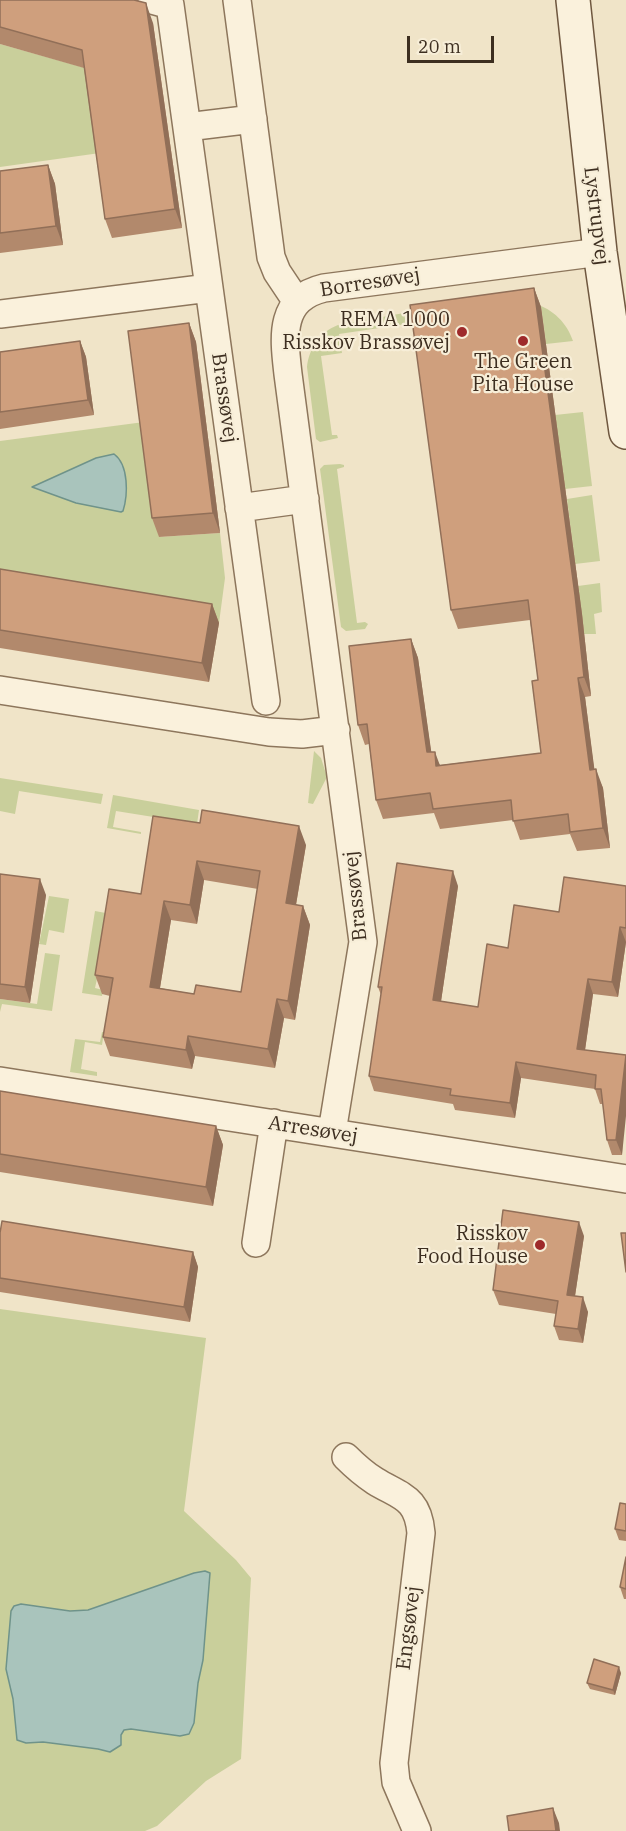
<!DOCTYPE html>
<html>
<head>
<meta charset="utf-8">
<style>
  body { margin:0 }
  #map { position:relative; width:626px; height:1831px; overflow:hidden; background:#f0e4c8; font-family:"IBM Plex Serif",serif }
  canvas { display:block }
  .scale { position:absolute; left:407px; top:36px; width:87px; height:27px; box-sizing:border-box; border:3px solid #3d2e20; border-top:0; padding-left:8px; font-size:18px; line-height:21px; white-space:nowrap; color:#3d2e20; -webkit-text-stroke:4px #f7eed8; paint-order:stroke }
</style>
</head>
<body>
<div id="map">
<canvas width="626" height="1831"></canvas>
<div class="scale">20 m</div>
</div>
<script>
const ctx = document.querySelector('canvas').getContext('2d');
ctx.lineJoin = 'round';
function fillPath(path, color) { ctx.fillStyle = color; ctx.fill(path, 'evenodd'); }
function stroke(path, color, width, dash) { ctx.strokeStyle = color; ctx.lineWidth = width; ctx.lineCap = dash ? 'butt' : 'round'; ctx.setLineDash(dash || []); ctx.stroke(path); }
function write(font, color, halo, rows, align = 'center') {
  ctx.font = font + ' "IBM Plex Serif",serif'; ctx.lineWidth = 4.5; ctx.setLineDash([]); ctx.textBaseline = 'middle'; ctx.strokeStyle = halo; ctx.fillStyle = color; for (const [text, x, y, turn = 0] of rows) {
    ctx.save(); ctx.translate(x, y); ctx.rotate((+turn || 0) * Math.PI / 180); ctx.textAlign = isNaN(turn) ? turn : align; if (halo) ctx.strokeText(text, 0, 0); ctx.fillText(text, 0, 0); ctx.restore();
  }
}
const green = new Path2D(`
  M0 44 89 69 100 153 0 167Z
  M535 304C553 309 567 323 573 341L546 344 541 307Z
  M404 313 406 324 339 334 342 353 321 356 332 435H337L338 438 320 442 316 439 307 367C309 348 320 332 338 325Z
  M583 412 592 486 565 489 555 415Z
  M144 422 159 537 220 533 225 578 219 623 0 587V441Z
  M340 464 344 465V467L337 469 357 623 365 622 368 624 365 629 346 631 341 627 320 469 324 465Z
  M592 495 600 561 575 564 567 499Z
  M600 583 602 612 594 614 596 634H584L578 586Z
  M314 751 321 758 327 777 313 804 308 803Z
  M0 778 103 794 101 804 19 791 15 814 0 811Z
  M113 795 199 810 197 824 116 811 113 827 141 832V834L107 828Z
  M49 896 69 899 64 933 49 930 46 945 39 944Z
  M95 911 111 914 95 988 103 990 102 996 82 993Z
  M45 953 60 955 52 1011 2 1004 0 1012V999L37 1004Z
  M102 1032H104L102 1045 85 1042 81 1069 97 1072V1076L70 1072 75 1039 100 1042Z
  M0 1309 206 1338 184 1511 236 1560 251 1578 241 1759 206 1781 157 1826 145 1831H0Z`);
const water = new Path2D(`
  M114 454C129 465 128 495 123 511L121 512 76 503 32 487 96 458Z
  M205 1571 210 1573 203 1660 198 1683 194 1723 189 1734 180 1736 131 1729 124 1730 121 1735V1745L110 1752 98 1749 43 1742 26 1743 17 1740 13 1699 6 1669 11 1611 14 1606 21 1604 70 1611 88 1610 194 1573Z`);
const street = new Path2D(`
  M152 0 170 5 266 701
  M237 0 271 257 277 272 297 302
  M187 127 253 119
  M0 314 209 288
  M239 508 305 499
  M0 690 269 732 302 734 336 730
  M0 1081 626 1179
  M332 1132 363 942 288 374C284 338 278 299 324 288L600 252
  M256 1243 274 1123
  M346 1457C355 1466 364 1474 375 1481 401 1497 418 1497 421 1533L394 1763 396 1782 417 1831`);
const secondary = new Path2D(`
  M573 0 600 252 626 432`);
const wall = new Path2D(`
  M0 0 153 23 182 228 112 238 105 219 84 68 0 44Z
  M48 165 55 184 63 245 0 253V171Z
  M534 288 541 307 582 614 591 696 585 697 594 769 603 788 610 848 577 851 570 834 520 840 513 820 440 829 434 813 383 819 376 800 369 744 365 745 358 725 411 639 418 658 431 752 440 765 541 753 538 680 530 620 458 629 451 610Z
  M189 323 196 342 220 533 159 537 152 518Z
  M80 341 86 357 94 415 0 429V352Z
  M0 569 212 604 219 623 209 682 0 648Z
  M153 816 306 845 296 905 303 906 310 925 295 1020 284 1018 275 1068 195 1056 192 1069 110 1056 103 1037 110 996 102 994 95 975 141 894ZM204 880 258 889 241 992 194 994 160 988 171 920 197 924Z
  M0 874 46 895 30 1003 0 999Z
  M458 886 441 1001 478 1007 508 948 559 912 626 886V942L618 997 593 994 585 1050 626 1055 622 1155H612L607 1140 603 1104H600L595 1089 521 1078 515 1118 455 1110 453 1104 374 1091 369 1076 381 995 378 987Z
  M0 1091 216 1126 223 1145 213 1206 0 1172Z
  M0 1233 193 1252 198 1267 190 1322 0 1292Z
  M584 1236 575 1296 588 1312 583 1343 559 1340 554 1326 556 1314 499 1305 493 1290Z
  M626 1504V1541L619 1540 615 1529Z
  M620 1587 626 1589V1599H624Z
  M621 1673 615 1695 590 1689 587 1683Z`);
const shadedWall = new Path2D(`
  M146 3 153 23 182 228 175 209Z
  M48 165 55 184 63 245 56 226Z
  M534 288 541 307 582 614 591 696 584 677Z
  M189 323 196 342 220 533 213 513Z
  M80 341 86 357 94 415 88 400Z
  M212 604 219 623 209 682 202 663Z
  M411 639 418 658 434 771 427 752Z
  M578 678 585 697 597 789 590 770Z
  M435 752 442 771 436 766Z
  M596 769 603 788 610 848 603 828Z
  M299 826 306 845 293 922 286 903Z
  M197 861 204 880 197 924 190 905Z
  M453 871 458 886 439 1015 433 1000Z
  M40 879 46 895 30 1003 25 987Z
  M164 901 171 920 157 1006 150 987Z
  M303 906 310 925 295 1020 288 1001Z
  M620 927 626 942 618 997 612 982Z
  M588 979 593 994 583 1064 577 1049Z
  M277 999 284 1018 275 1068 268 1049Z
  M188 1036 195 1056 192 1069 186 1050Z
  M626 1055V1116L622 1155 616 1140Z
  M516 1062 521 1078 515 1118 510 1103Z
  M216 1126 223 1145 213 1206 206 1187Z
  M579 1222 584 1236 573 1309 567 1295Z
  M193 1252 198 1267 190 1322 184 1307Z
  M583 1297 588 1312 583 1343 578 1329Z
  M619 1667 621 1673 615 1695 613 1690Z
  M553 1808 559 1823 560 1831H556Z`);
const building = new Path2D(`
  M0 0H134L146 3 175 209 105 219 82 50 0 27Z
  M48 165 56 226 0 233V171Z
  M534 288 575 595 584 677 578 678 590 770 596 769 603 828 570 832 568 814 513 821 511 800 433 809 430 793 376 800 367 724 358 725 349 646 411 639 427 752H435L436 766 541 753 532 681 538 680 528 600 451 610 410 305Z
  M189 323 213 513 152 518 128 331Z
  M80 341 88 400 0 412V352Z
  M0 569 212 604 202 663 0 630Z
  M202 810 299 826 286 903 303 906 288 1001 277 999 268 1049 188 1036 186 1050 103 1037 113 978 95 975 109 889 141 894 153 816 200 823ZM197 861 260 871 241 992 196 985 194 994 150 987 164 901 190 905Z
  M397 863 453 871 433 1000 478 1007 487 944 508 948 514 905 559 912 564 877 626 886V928L620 927 612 982 588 979 577 1049 626 1055 616 1140H607L601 1089H595L596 1075 516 1062 510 1103 450 1095 451 1089 369 1076 382 987H378Z
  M0 874 40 879 25 987 0 984Z
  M0 1091 216 1126 206 1187 0 1154Z
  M503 1210 579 1222 567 1295 583 1297 578 1329 554 1326 558 1301 493 1290Z
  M2 1221 193 1252 184 1307 0 1278V1233Z
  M621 1233H626V1272Z
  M620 1503 626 1504V1531L615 1529Z
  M626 1557V1589L620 1587Z
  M594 1659 619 1667 613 1690 587 1683Z
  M553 1808 556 1831H509L507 1816Z`);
const markers = [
  [462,332,6,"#9e2a2b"],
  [523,341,6,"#9e2a2b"],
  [540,1245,6,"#9e2a2b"]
];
const streetNames = [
  ["Lystrupvej",596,216,83],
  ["Borresøvej",370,283,-9],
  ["Brassøvej",224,398,82],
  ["Brassøvej",356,896,-96],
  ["Arresøvej",313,1130,9],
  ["Engsøvej",409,1628,-83]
];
const poiNames = [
  ["REMA 1000",450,320],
  ["Risskov Brassøvej",450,343],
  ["The Green",523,362,"center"],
  ["Pita House",523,385,"center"],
  ["Risskov",528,1234],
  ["Food House",528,1257]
];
fillPath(green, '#c9cf9b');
fillPath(water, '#a9c4bc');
stroke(water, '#6f938a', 1.5);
stroke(street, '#8d765c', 30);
stroke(secondary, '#6f573f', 36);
stroke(street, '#faf1dc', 27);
stroke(secondary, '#faf1dc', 33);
fillPath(wall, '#b2896c');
fillPath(shadedWall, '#916f58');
fillPath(building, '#cf9f7d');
stroke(building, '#916f58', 1.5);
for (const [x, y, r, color] of markers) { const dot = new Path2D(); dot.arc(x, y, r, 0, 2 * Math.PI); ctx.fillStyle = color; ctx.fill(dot); stroke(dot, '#f7eed8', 2); }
write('20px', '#3d2e20', '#f7eed8', streetNames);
write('20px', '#3d2e20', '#f7eed8', poiNames, 'right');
</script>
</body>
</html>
